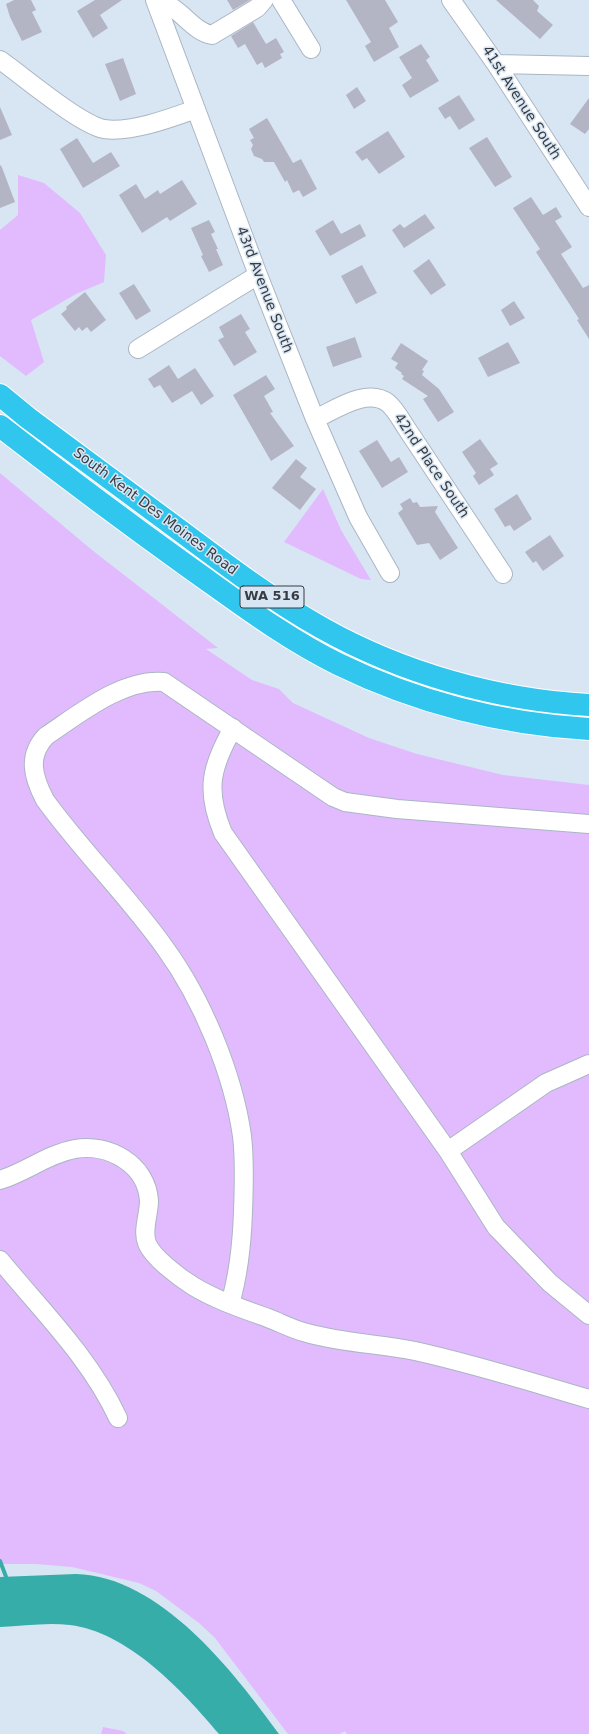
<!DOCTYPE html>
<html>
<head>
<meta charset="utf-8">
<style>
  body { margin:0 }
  canvas { display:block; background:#d8e5f3 }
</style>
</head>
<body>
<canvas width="589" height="1734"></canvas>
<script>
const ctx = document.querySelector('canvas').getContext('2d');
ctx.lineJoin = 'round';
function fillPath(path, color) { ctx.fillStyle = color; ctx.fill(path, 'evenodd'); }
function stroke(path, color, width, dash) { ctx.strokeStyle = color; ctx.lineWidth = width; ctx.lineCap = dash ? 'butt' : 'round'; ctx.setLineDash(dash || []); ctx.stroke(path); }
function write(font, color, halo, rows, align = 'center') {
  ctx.font = font + ' "DejaVu Sans",sans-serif'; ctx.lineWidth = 3; ctx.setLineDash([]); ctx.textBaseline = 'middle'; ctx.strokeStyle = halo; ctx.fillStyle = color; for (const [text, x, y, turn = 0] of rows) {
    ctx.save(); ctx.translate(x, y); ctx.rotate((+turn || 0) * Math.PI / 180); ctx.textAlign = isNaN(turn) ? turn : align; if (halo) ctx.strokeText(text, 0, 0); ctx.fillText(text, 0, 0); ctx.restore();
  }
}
const green = new Path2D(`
  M18 175 44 183 80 213 106 255 104 282 76 294 31 320 44 362 26 376 0 356V230L18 215Z
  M0 473 92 550 218 648 206 649 252 680 279 689 293 703 369 738 417 754 503 775 589 785V1734H347L345 1731 340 1734H288L215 1638 199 1623 156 1591 139 1583 72 1567 36 1564H0Z
  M323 489 341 530 371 580 361 579 284 542Z
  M103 1727 123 1731 127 1734H101Z`);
const water = new Path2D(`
  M76 1574C160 1576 234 1672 279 1734H219C183 1691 128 1632 70 1625 47 1622 23 1626 0 1627V1577Z`);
const stream = new Path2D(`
  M0 1561 8 1582`);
const building = new Path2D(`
  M14 0H31L36 10 32 12 42 32 22 41 10 17 6 4Z
  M95 0H122L100 15 108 28 93 38 77 11Z
  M227 0H250L233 10Z
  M346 0H385L398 22 389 28 399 47 374 62 365 46 371 42Z
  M496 0H533L539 6 537 11 553 25 540 39Z
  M253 22 266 44 276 38 284 52 280 54 282 58 265 68 262 62 257 65 245 44 238 48 231 36Z
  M421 44 430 57 426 60 439 81 410 98 402 85 412 78 399 57Z
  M123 58 136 94 120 101 105 64Z
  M357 87 366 101 354 109 346 95Z
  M459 95 475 120 459 130 450 116 445 119 438 108Z
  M589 98V129L585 134 570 124Z
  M0 107 12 135 0 140Z
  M267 118 293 163 301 159 317 189 303 197 299 190 293 193 287 180 285 182 274 162H264L262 159 254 156 251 149 253 145 250 140 254 138 249 129Z
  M388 131 405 157 379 174 367 158 362 161 355 152Z
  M487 137 512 177 495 187 469 148Z
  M77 138 93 163 111 152 120 166 83 188 60 149Z
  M1 165 15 202 0 208V166Z
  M182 180 197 204 170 221 167 217 142 233 119 195 136 184 145 199 158 190 160 194Z
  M531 197 543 215 556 207 562 217 555 221 572 247 561 254 583 288 589 285V339L577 320 579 319 536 252 540 249 513 208Z
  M425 214 435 228 404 248 392 230 400 224 404 228Z
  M209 220 215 232 211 234 218 249H216L223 265 209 272 201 256 203 255 191 228Z
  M333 220 341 234 360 224 366 236 330 256 315 231Z
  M429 259 446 285 431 295 413 271Z
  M362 265 377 293 356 304 341 276Z
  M134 284 151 311 136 320 119 293Z
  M85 292 106 320 91 332 87 327 82 331 79 327 75 331 61 314 67 309 66 307Z
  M514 301 525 318 510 326 501 310Z
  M241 314 250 329 245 332 257 352 234 366 218 340 224 337 219 327Z
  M355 337 362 357 333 367 326 347Z
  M508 342 520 363 488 377 478 358Z
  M401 343 428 361 422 370 424 371 422 375 439 389 454 412 438 422 423 399 428 396 402 379 404 376 401 374 402 373 395 368 398 363 391 359Z
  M169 365 178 379 195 368 214 396 201 405 192 391 172 403 160 385 154 388 148 379Z
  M266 375 275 389 264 396 273 412 270 413 294 446 271 461 233 395Z
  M480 439 498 464 490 469 494 475 479 485 473 476 476 473 462 452Z
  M377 440 391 462 399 457 408 472 382 488 359 451Z
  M296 459 307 468 300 477 316 489 300 510 272 488Z
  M517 494 532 519 514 531 510 525 505 527 494 509Z
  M410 498 413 503 417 502 420 507 438 506 435 512 458 548 440 560 429 543 417 545 398 513 403 509 400 504Z
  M550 535 564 556 543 571 536 561 533 563 525 552Z`);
const minor = new Path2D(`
  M155 0 258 275 315 419 358 517 390 573
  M281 0 311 49
  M451 0 496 64 589 207
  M156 2C179 3 190 31 212 35L257 8 264 0
  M0 60C23 76 79 124 104 129 131 133 171 118 196 109
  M496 64 589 66
  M138 349 258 275
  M315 419C335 410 367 387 388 403 395 409 400 418 405 426L503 574
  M233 728C211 767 205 790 223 833L448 1151 496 1227 550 1283 589 1315
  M448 1151 546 1083 589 1064
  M0 1180C26 1172 48 1154 75 1149 108 1143 147 1164 149 1201 149 1214 142 1231 147 1243 152 1257 180 1278 193 1286 216 1300 243 1309 268 1318 281 1323 294 1330 307 1333 343 1343 380 1344 415 1351 474 1364 531 1382 589 1399
  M0 1260C42 1311 90 1358 118 1418
  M230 1304C239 1273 242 1243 243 1211 244 1186 245 1161 242 1136 233 1073 202 999 165 948 128 896 82 851 45 800 33 777 27 756 46 736 79 714 123 678 164 682L333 797 345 802 397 809 589 824`);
const highway = new Path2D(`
  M0 395 28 418C81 457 133 496 186 535 230 568 274 601 322 628 402 673 497 700 589 705
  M0 426C63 475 126 522 190 568 238 602 285 638 338 664 416 702 503 724 589 729`);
const shields = [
  [272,597,64]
];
const shieldNames = [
  ["WA 516",272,597]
];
const streetNames = [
  ["41st Avenue South",521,103,57],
  ["43rd Avenue South",264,290,69],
  ["42nd Place South",431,466,56],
  ["South Kent Des Moines Road",155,512,37]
];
fillPath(green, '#e2bbfe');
fillPath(water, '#36ada8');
stroke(stream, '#36ada8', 4);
fillPath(building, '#b3b5c5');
stroke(minor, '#aab6c4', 20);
stroke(highway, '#fff', 24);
stroke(minor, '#fff', 18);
stroke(highway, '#30c6ee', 22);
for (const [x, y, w] of shields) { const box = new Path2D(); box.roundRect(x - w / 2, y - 11, w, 22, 3); ctx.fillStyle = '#d8e5f3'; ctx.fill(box); stroke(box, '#383d43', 1); }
write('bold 13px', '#383d43', null, shieldNames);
write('14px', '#383d43', '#d8e5f3', streetNames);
</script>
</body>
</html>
